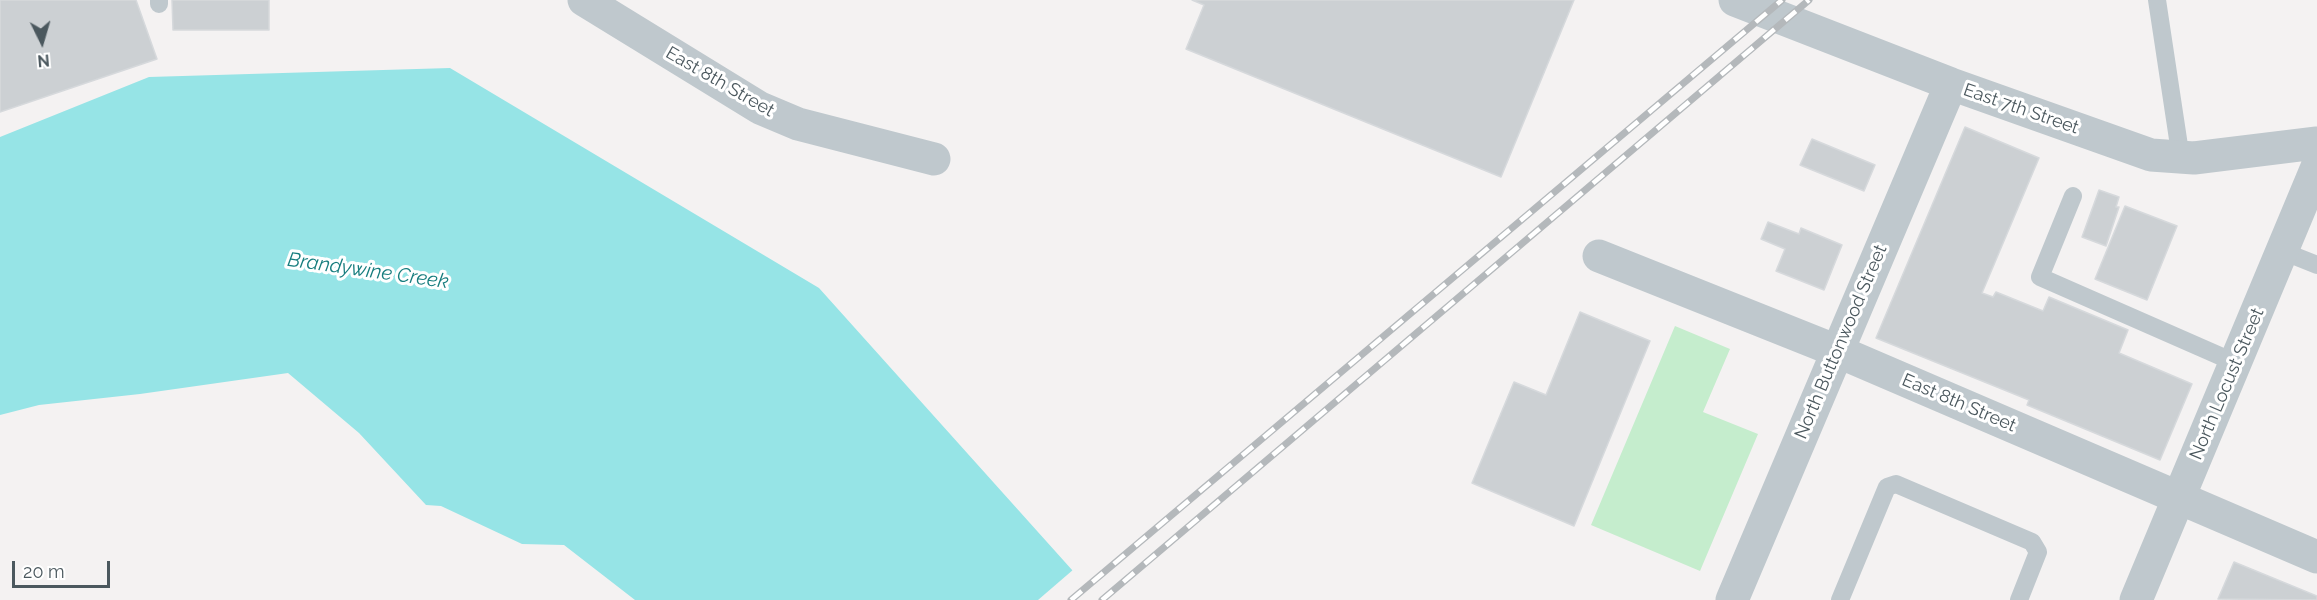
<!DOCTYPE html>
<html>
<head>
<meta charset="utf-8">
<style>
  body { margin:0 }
  #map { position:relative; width:2317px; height:600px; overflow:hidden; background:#f4f2f2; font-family:Raleway,sans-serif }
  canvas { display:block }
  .north { position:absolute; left:12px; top:12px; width:60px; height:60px; -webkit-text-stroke:4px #fff; paint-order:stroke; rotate:175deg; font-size:16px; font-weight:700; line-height:24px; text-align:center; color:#4b585e }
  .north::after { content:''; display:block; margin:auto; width:21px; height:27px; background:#4b585e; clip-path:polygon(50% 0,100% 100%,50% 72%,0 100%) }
  .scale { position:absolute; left:12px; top:561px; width:98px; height:27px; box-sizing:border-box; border:3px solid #4b585e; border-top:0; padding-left:8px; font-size:18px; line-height:21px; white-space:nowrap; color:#4b585e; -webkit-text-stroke:4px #fff; paint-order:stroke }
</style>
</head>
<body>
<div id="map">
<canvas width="2317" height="600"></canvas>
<div class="north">N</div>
<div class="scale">20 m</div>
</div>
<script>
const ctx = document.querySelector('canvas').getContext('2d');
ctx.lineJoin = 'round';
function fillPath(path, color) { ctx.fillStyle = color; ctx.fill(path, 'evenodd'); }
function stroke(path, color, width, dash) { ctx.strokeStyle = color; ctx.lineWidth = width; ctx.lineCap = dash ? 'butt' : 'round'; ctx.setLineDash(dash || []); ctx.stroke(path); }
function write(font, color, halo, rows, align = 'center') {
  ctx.font = font + ' Raleway,sans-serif'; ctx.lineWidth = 6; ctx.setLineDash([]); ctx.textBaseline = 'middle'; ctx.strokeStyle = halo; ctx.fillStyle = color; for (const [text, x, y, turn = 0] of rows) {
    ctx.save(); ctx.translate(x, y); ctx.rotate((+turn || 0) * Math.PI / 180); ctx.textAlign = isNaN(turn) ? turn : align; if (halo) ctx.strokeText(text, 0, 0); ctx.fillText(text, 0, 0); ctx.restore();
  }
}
const green = new Path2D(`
  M1675 326 1730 349 1703 412 1758 434 1700 571 1591 525Z`);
const water = new Path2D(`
  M450 68 819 288 1099 600H635L564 545 522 544 441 506 426 505 359 433 288 373 140 394 39 405 0 415V137L149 77Z`);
const pier = new Path2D(`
  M1074 569 1102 600H1038Z`);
const building = new Path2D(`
  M0 0H136L157 59 0 112Z
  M172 0H269V30H173Z
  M1192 0H1574L1501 177 1186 49 1204 5Z
  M1965 127 2039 158 1982 293 1993 297 1996 292 2043 311 2049 297 2128 330 2119 353 2192 384 2160 460 2027 405 2029 400 1876 338Z
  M1812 139 1875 165 1864 191 1800 165Z
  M2099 190 2119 197 2116 207H2119L2106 246 2082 237Z
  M2125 206 2177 226 2147 300 2095 279Z
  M1768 222 1799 234 1801 228 1842 245 1824 290 1776 271 1785 249 1761 239Z
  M1580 312 1650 341 1574 526 1472 483 1514 382 1546 395Z
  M2234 562 2317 596V600L2218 599Z`);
const lane = new Path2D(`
  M2157 0 2181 159
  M159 4V0
  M2073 196 2040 277 2236 363
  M2282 251 2317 265
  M1840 600 1887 487 1896 484 2032 542 2038 552 2019 600`);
const street = new Path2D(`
  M584 0 760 108 798 124 934 159
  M1735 0 1951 84 2151 155 2194 158 2317 143
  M1599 256 1837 351 2317 557
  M1732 600 1951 84
  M2136 600 2317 167`);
const rail = new Path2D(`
  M1071 600 1782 0
  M1102 600 1809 0`);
const streetNames = [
  ["East 8th Street",720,82,30],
  ["East 7th Street",2021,109,19],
  ["North Buttonwood Street",1841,342,-67],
  ["North Locust Street",2227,384,-67],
  ["East 8th Street",1959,403,23]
];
const waterNames = [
  ["Brandywine Creek",368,271,8]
];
fillPath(green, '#c5edcd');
fillPath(water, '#96e4e6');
fillPath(pier, '#f4f2f2');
fillPath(building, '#ccd0d3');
stroke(building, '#d6d9dc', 1.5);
stroke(lane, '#bfc8cd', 18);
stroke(street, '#bfc8cd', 33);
stroke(rail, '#b4b8bb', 7);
stroke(rail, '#fff', 4.5, [14]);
write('18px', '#4b585e', '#fff', streetNames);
write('italic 20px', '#177d7e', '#fff', waterNames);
</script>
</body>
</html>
